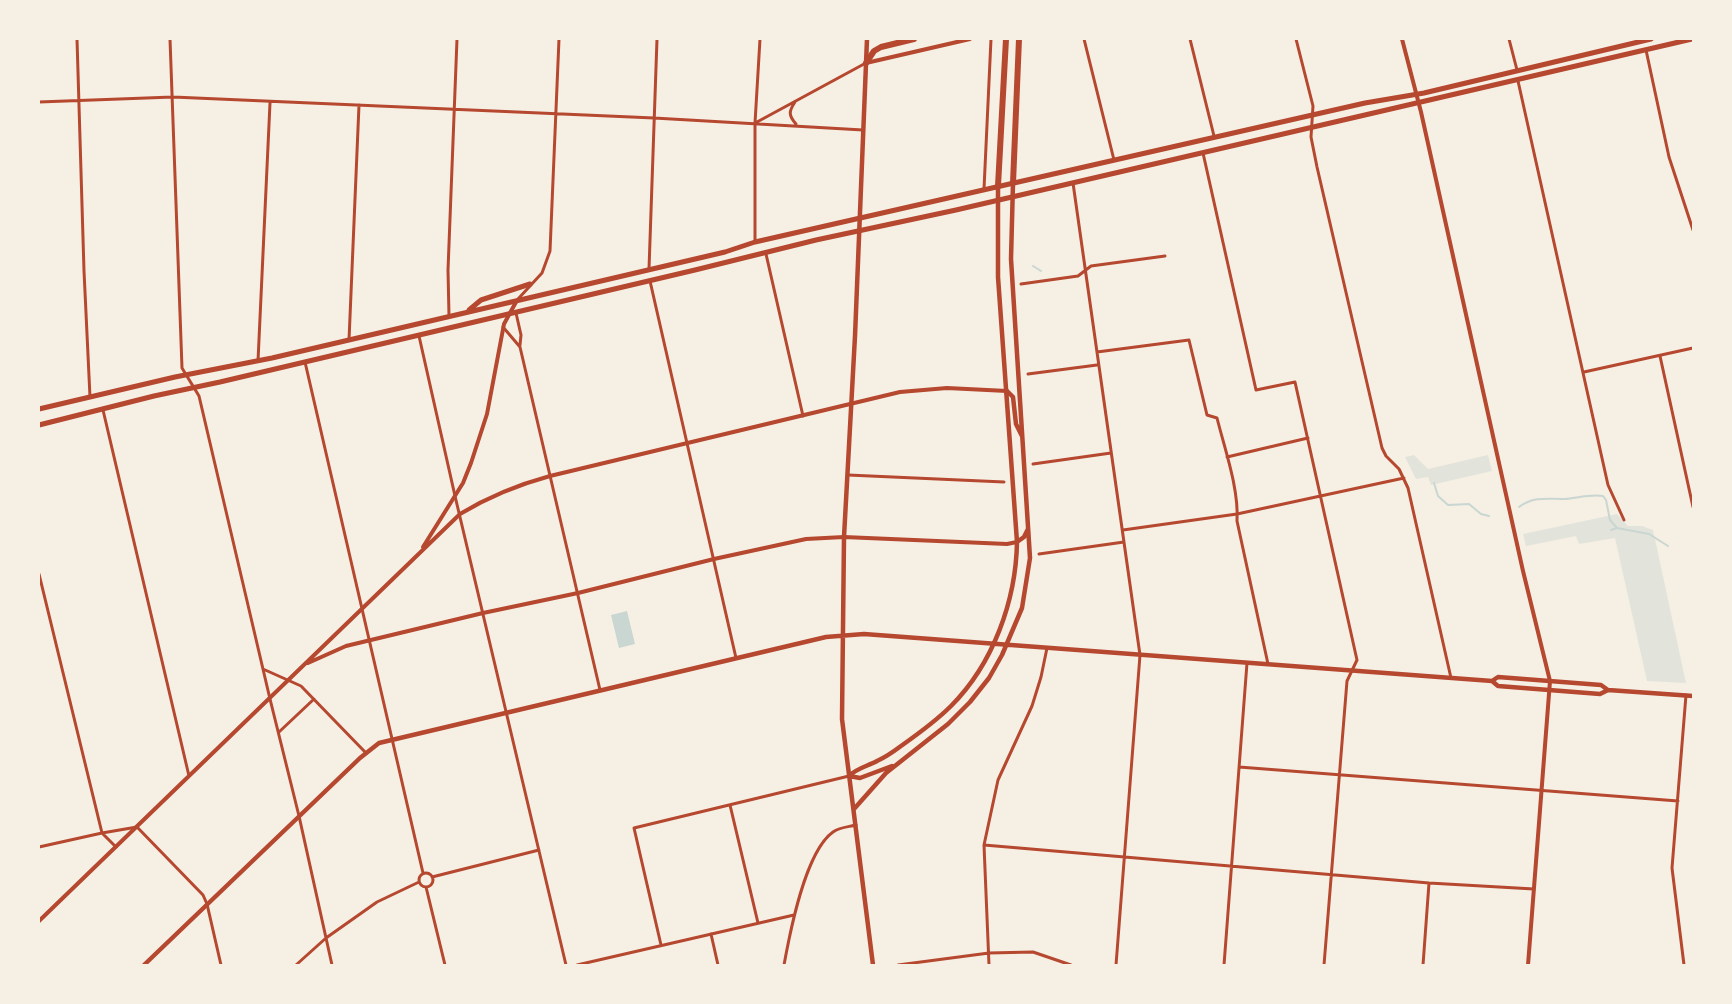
<!DOCTYPE html>
<html>
<head>
<meta charset="utf-8">
<style>
  body { margin:0 }
  #map { position:relative; width:1732px; height:1004px; overflow:hidden; background:#f6efe4; font-family:Barlow,sans-serif }
  canvas { display:block }
  .frame { position:absolute; inset:0; border:40px solid #f6efe4; pointer-events:none }
</style>
</head>
<body>
<div id="map">
<canvas width="1732" height="1004"></canvas>
<div class="frame"></div>
</div>
<script>
const ctx = document.querySelector('canvas').getContext('2d');
ctx.lineJoin = 'round';
function fillPath(path, color) { ctx.fillStyle = color; ctx.fill(path, 'evenodd'); }
function stroke(path, color, width, dash) { ctx.strokeStyle = color; ctx.lineWidth = width; ctx.lineCap = dash ? 'butt' : 'round'; ctx.setLineDash(dash || []); ctx.stroke(path); }
const green = new Path2D(`
  M1414 455 1428 469 1488 455 1492 471 1431 485 1428 477 1416 479 1405 457Z
  M1617 514 1628 526H1642L1653 530 1686 683 1647 681 1615 538 1579 544 1576 536 1526 546 1523 534Z`);
const water = new Path2D(`
  M627 611 635 644 619 648 611 615Z`);
const stream = new Path2D(`
  M1033 266 1041 271
  M1434 483 1438 496 1448 505 1469 504 1481 514 1489 516
  M1519 507C1534 496 1548 499 1565 499 1577 498 1590 494 1603 496L1606 500 1610 520 1617 528 1649 534 1668 546
  M1611 530 1617 528`);
const minor = new Path2D(`
  M77 39 84 271 90 397
  M170 39 182 368 199 396 270 699 299 816 332 965
  M1084 39 1114 160
  M1190 39 1214 136
  M1296 39 1313 106 1311 137 1317 167 1382 448 1386 456 1399 469 1408 488 1451 678
  M1509 39 1517 70
  M1646 50 1669 157 1693 230
  M1518 81 1608 485 1624 520
  M39 102 173 97 654 118 863 130
  M795 102C789 111 788 115 796 124
  M757 122 864 64
  M1203 153 1256 390 1295 382 1357 660 1347 681 1324 965
  M1073 183 1140 655 1116 965
  M984 189 991 39
  M755 241V123L760 39
  M766 254 803 416
  M649 269 657 39
  M650 281 736 658
  M1021 284 1078 276 1091 266 1165 256
  M518 299 542 273 550 251 559 39
  M516 313 521 335 520 345
  M449 316 448 270 457 39
  M503 327 520 347 600 690
  M419 336 455 496 566 965
  M349 340 359 105
  M1097 352 1189 340 1207 415 1217 418C1225 450 1239 489 1237 521L1268 664
  M1660 356 1693 507
  M258 361 270 103
  M305 362 423 873
  M1584 372 1693 348
  M1028 374 1097 365
  M103 410 189 776
  M1227 457 1308 438
  M1033 464 1111 453
  M848 475 1004 482
  M1123 530 1237 514 1404 478
  M1039 554 1124 542
  M39 574 102 833 116 847
  M263 669 301 686 366 753
  M279 732 314 699
  M1239 767 1678 801
  M730 805 758 923
  M984 845 1429 883 1534 889
  M39 847 102 833 137 827 203 895 207 904 221 965
  M419 880a7 7 0 1 1 14 0a7 7 0 1 1-14 0Z
  M432 877 539 850
  M426 887 445 965
  M711 934 718 965
  M661 945 634 828 849 776
  M296 965 326 938 377 902 419 882
  M577 965 794 915
  M784 965C790 932 805 852 833 832 840 827 848 827 856 825
  M898 965 989 953 1033 952 1071 965
  M989 965 984 845 998 780 1032 706 1041 677 1047 648
  M1224 965 1247 663
  M1423 965 1429 883
  M1684 965 1672 868 1686 695`);
const tertiary = new Path2D(`
  M1402 39 1421 112 1523 571 1550 681 1528 965
  M866 63 970 39
  M423 547 463 483 471 463 487 414 504 324 516 302
  M308 663 346 646 483 613 578 593 714 559 806 539 844 537 1007 544 1017 542
  M39 921 460 514C488 497 517 485 550 476L900 392 947 388 1007 391`);
const secondary = new Path2D(`
  M867 39 855 336 844 537 842 719 873 965
  M1007 391 1013 397 1016 424 1022 436
  M1017 542 1024 537 1028 529
  M1492 681 1498 686 1600 694 1608 690
  M849 776C857 768 868 766 877 761 886 757 893 752 901 746 918 734 936 721 951 706 993 664 1016 601 1017 542L998 277V186
  M849 776 860 778 892 766
  M854 809 886 773 948 724 970 702 989 678 1002 655 1022 608 1030 558 1011 259 1013 183
  M144 965 360 758 379 743 826 637 864 634 1492 681 1498 677 1601 685 1608 690 1693 696`);
const primary = new Path2D(`
  M469 310 481 300 530 284
  M39 409 175 377 272 358 725 252 755 242 1365 103 1424 93 1651 39
  M39 425 154 396 220 382 695 270 816 240 956 210 1692 39`);
const motorway = new Path2D(`
  M866 63 874 51 881 47 914 39
  M1013 183 1019 39
  M998 186 1006 39`);
fillPath(green, '#e2e4dc');
fillPath(water, '#c9d6d2');
stroke(stream, '#c9d6d2', 2);
stroke(minor, '#b5482f', 3);
stroke(tertiary, '#b5482f', 4);
stroke(secondary, '#b5482f', 4.5);
stroke(primary, '#b5482f', 5);
stroke(motorway, '#b5482f', 6);
</script>
</body>
</html>
